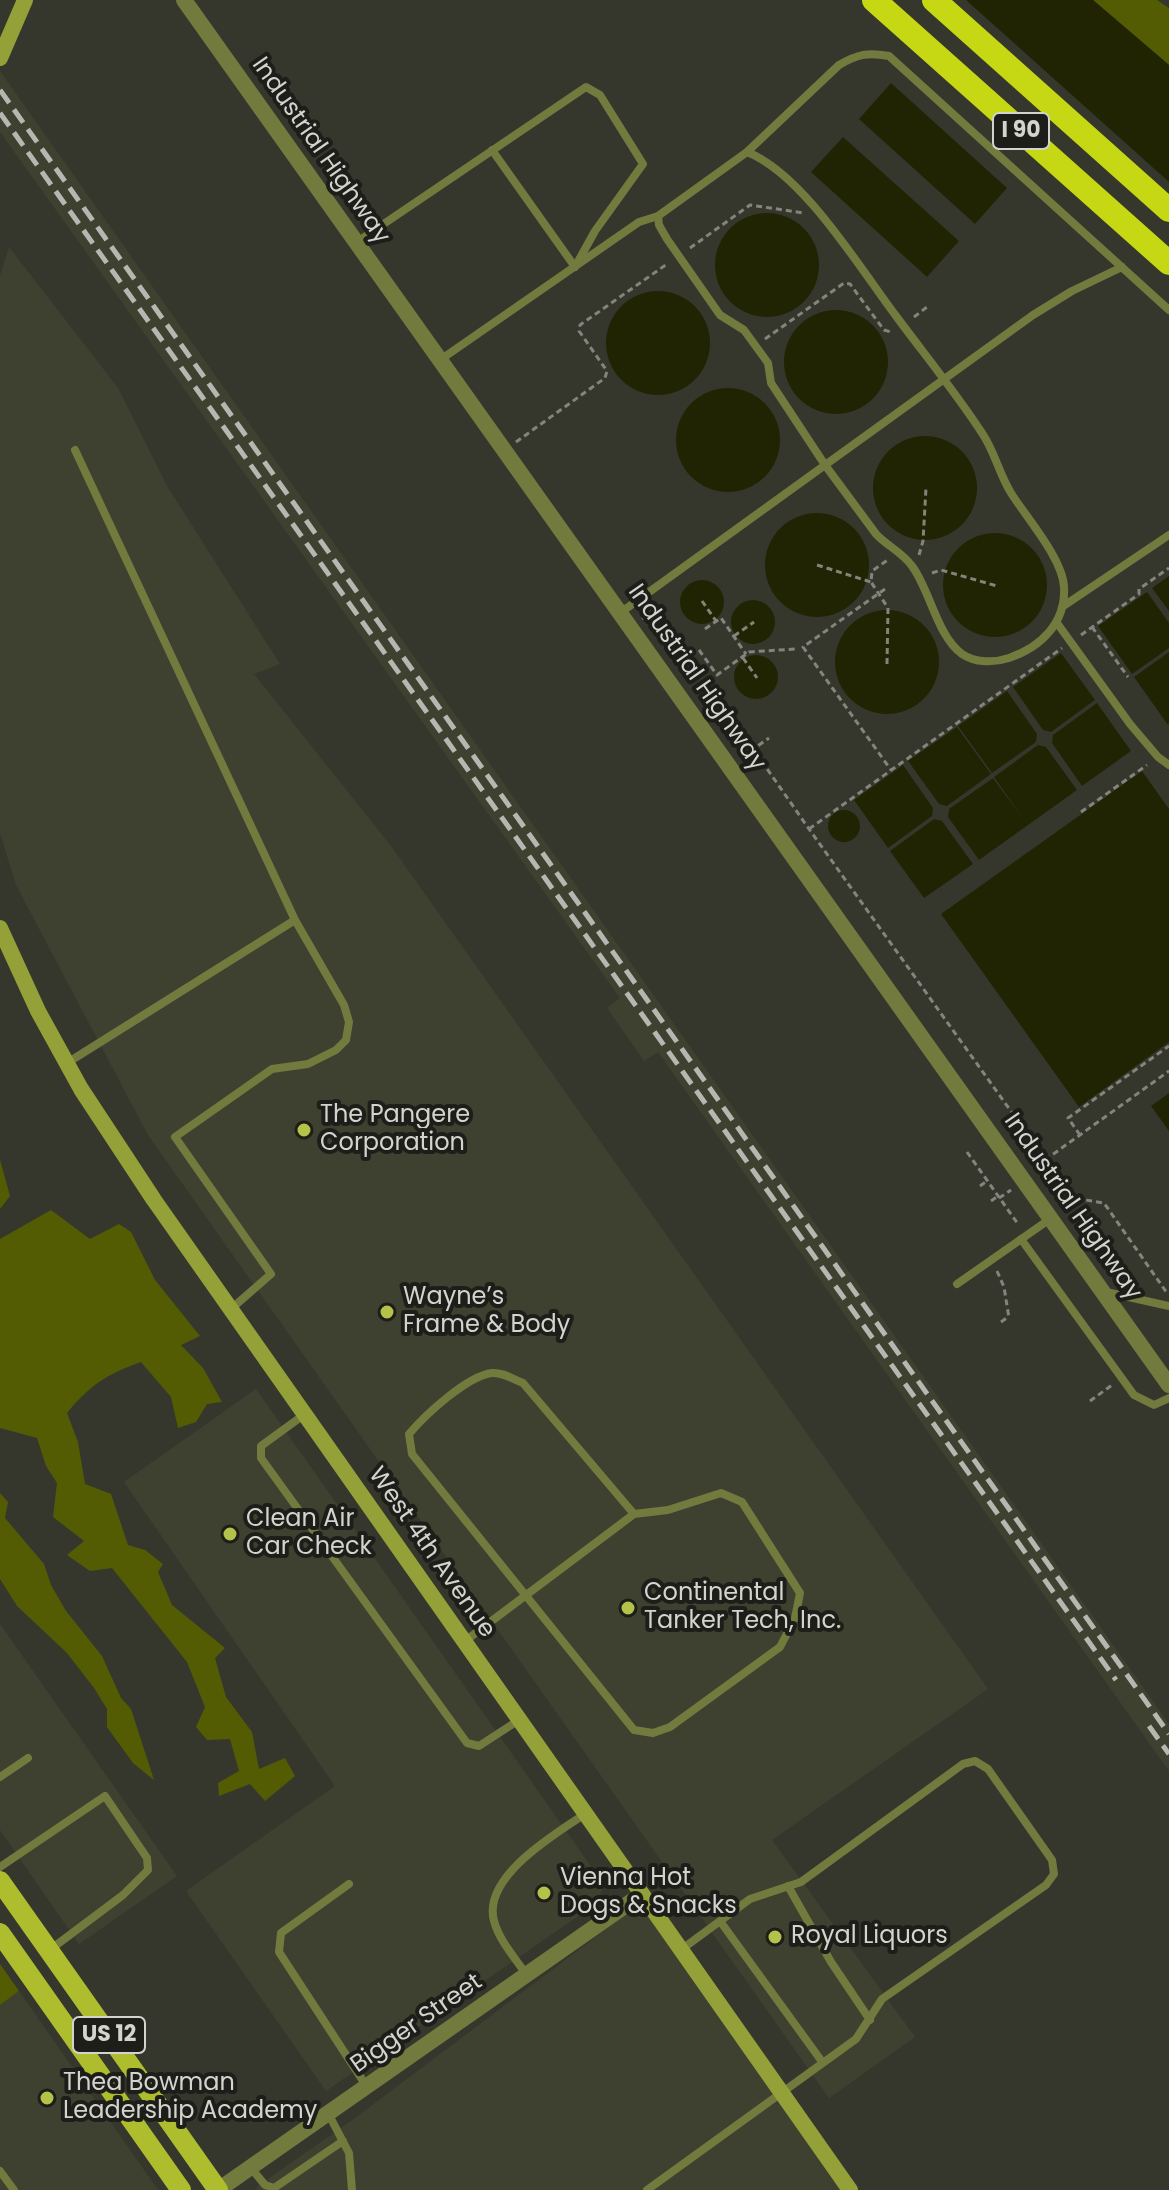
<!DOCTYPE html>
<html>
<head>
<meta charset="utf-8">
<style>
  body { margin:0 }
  canvas { display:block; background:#35372d }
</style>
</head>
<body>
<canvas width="1169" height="2190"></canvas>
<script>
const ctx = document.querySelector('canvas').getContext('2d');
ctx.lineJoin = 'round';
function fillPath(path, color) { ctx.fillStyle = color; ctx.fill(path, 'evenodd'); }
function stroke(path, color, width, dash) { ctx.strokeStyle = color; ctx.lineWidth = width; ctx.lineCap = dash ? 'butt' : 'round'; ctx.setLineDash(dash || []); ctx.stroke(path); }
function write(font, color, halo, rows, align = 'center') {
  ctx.font = font + ' Poppins,sans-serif'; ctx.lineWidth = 8; ctx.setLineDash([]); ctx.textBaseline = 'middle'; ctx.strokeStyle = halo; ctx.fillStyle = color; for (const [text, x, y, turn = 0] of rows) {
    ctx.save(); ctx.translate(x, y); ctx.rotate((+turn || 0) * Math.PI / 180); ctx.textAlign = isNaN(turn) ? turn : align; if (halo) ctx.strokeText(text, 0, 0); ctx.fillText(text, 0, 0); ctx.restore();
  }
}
const built = new Path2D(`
  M0 71 1169 1724V1771L658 1052 644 1061 607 1008 620 998 0 132Z
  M9 247 118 388 167 486 280 664 254 674 391 846 988 1689 772 1840 915 2037 829 2098 148 1135 16 885 0 833V276Z
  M256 1389 604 1885 597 1903 326 2091 186 1891 335 1786 124 1482Z
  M0 1624 177 1876 79 1944 0 1830Z
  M641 1903 844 2190H256L258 2186 351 2121Z
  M19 1991 158 2190H0V2005Z`);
const green = new Path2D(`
  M1093 0H1157L1169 8V65Z
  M0 1160 10 1196 0 1209Z
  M51 1210 90 1239 119 1224 131 1232 155 1280 200 1336 181 1345 203 1368 222 1402 207 1404 196 1422 178 1428 171 1397 141 1362C107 1374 90 1385 67 1413L78 1442 85 1484 111 1494 128 1545 145 1550 163 1564 158 1572 172 1605 225 1648 215 1658 226 1697 252 1732 259 1769 285 1758 295 1776 265 1801 250 1784 219 1796 218 1783 239 1771 230 1739 207 1740 196 1727 205 1707 187 1662 112 1568 90 1571 67 1555 84 1541 53 1517 57 1483 46 1466 37 1438 0 1428V1239Z
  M0 1493 8 1502 5 1518 44 1564 51 1585 66 1611 102 1656 121 1698 131 1709 154 1780 133 1763 107 1727V1709L94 1688 67 1653 17 1606 0 1579Z
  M0 1964 19 1991 0 2005Z`);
const water = new Path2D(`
  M953 0H1093L1169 65V195Z
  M891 83 1007 188 975 224 859 119Z
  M843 137 959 241 927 277 811 172Z
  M715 265a52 52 0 1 1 104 0a52 52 0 1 1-104 0Z
  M606 343a52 52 0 1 1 104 0a52 52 0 1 1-104 0Z
  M784 362a52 52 0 1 1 104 0a52 52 0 1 1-104 0Z
  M676 440a52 52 0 1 1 104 0a52 52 0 1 1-104 0Z
  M873 488a52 52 0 1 1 104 0a52 52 0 1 1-104 0Z
  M765 565a52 52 0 1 1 104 0a52 52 0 1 1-104 0Z
  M943 585a52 52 0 1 1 104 0a52 52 0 1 1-104 0Z
  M1169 576V611L1152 588Z
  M680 602a22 22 0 1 1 44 0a22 22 0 1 1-44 0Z
  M1147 592 1169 623V648L1132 674 1098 626Z
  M731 622a22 22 0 1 1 44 0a22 22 0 1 1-44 0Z
  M835 662a52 52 0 1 1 104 0a52 52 0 1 1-104 0Z
  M1169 652V724L1168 725 1134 677Z
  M1061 653 1095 700 1051 732 1043 730 1013 687Z
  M734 677a22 22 0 1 1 44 0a22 22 0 1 1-44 0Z
  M1007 691 1037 734 1036 742 992 773 958 726Z
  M1097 703 1131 751 1082 786 1052 743 1053 735Z
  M957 727 991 774 947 806 939 804 908 761Z
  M1038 745 1046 747 1077 790 979 860 948 817 949 809 993 778 1024 820 994 777Z
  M903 765 933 808 932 816 888 848 854 800Z
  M1142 771 1169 809V1042L1079 1107 941 914Z
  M828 826a16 16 0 1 1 32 0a16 16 0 1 1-32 0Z
  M934 819 942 821 973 864 924 898 890 851Z
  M1169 1093V1131L1151 1106Z`);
const pier = new Path2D(`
  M949 0H966L1169 182V199Z`);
const path = new Path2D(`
  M690 248 750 205 804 213
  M914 317 927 307
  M765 339 844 283 850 284 884 330 891 332
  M516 442 605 378 607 371 579 331 580 325 667 264
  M919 555 923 541 926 488
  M817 565 871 582
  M932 573 941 570 997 586
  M885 589 803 647 891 770
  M702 601 716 621
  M653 605 809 829 1073 1198 1104 1203 1167 1293
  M642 619 655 609
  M1092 627 1128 677
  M705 629 721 618 746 654
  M1081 635 1139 594V589L1169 568
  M734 636 754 622
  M699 650 717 675 749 652 795 649
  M743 658 757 678
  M887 664 888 608 871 582 872 571 889 559
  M742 757 769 738
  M1081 812 1147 765
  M809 829 1062 648
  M1080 1135 1068 1118 1169 1046
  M967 1152 1018 1224
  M1045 1160 1169 1071
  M980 1186 987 1181
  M999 1198 1011 1190
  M991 1201 998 1196
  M997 1271 1004 1287 1009 1318
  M1001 1322 1008 1317
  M1090 1401 1112 1385`);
const lane = new Path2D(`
  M658 216 659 225 667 239 720 315 744 330 768 363 771 383 825 465 876 534C887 546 902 552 912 566 930 590 937 636 962 654 975 663 994 663 1009 658 1041 647 1066 623 1064 587 1063 559 1026 517 1011 493 999 474 995 452 982 433 956 393 925 355 896 316 859 267 803 174 747 152
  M357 242 586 87 600 95 643 164 595 231 575 267 492 150
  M440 360 639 222 658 216 747 152 839 65C858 54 868 52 889 56L1169 310
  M75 450 295 920
  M1062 607 1169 535
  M620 613 1033 315 1072 291 1122 267
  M1057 623 1130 724 1158 757 1169 765
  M67 1063 295 920 344 1005 349 1022 346 1040 336 1050 308 1064 272 1069 175 1137 271 1274 231 1309
  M1021 1239 1134 1395 1154 1405 1169 1398
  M957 1284 1050 1219
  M1106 1292 1169 1306
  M305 1414 261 1446V1458L467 1743 479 1746 519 1720
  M465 1641 634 1514 668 1510 721 1493 742 1502 800 1593 795 1618 780 1647 670 1727 653 1733 634 1730 412 1454 409 1434C425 1415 467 1376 492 1373 502 1372 513 1379 523 1383L634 1514
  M0 1777 28 1758
  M0 1867 105 1796 147 1858 148 1870 123 1895 51 1949
  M349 1884 281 1933 279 1952 367 2087
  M788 1886 831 1962 870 2020
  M720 1921 823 2063
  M526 1974C515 1958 499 1940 494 1921 482 1877 555 1834 585 1814
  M329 2115 349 2153 352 2190
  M251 2168 265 2185 274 2188 343 2141
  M0 2171 14 2190
  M647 2190 856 2039 882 1999 1046 1885 1054 1874 1052 1860 988 1769 975 1761 963 1764 801 1882 750 1899 682 1949`);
const street = new Path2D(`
  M184 0 1169 1385
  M218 2190 642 1894`);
const secondary = new Path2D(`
  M0 58 25 0
  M0 928 38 1011 81 1089 154 1200 850 2190`);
const primary = new Path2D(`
  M0 1881 218 2190
  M0 1933 181 2190`);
const highway = new Path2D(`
  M874 0 1169 263
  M934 0 1169 210`);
const rail = new Path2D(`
  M0 90 1169 1734
  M0 113 1116 1680
  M1149 1726 1169 1754`);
const markers = [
  [304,1130,8,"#b4c24a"],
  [387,1312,8,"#b4c24a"],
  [230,1534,8,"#b4c24a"],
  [628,1608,8,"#b4c24a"],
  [544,1893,8,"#b4c24a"],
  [775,1937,8,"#b4c24a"],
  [47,2098,8,"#b4c24a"]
];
const shields = [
  [1021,131,56],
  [109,2035,72]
];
const shieldNames = [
  ["I 90",1021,131],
  ["US 12",109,2035]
];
const streetNames = [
  ["Industrial Highway",320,151,55],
  ["Industrial Highway",696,678,55],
  ["Industrial Highway",1072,1207,55],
  ["West 4th Avenue",431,1553,55],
  ["Bigger Street",417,2024,-35]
];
const poiNames = [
  ["The Pangere",320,1116],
  ["Corporation",320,1144],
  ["Wayne’s",403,1298],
  ["Frame & Body",403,1326],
  ["Clean Air",246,1520],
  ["Car Check",246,1548],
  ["Continental",644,1594],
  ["Tanker Tech, Inc.",644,1622],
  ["Vienna Hot",560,1879],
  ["Dogs & Snacks",560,1907],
  ["Royal Liquors",791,1937],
  ["Thea Bowman",63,2084],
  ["Leadership Academy",63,2112]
];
fillPath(built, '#3e4030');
fillPath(green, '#535b03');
fillPath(water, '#202403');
fillPath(pier, '#35372d');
stroke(path, '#83847c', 3, [6, 4]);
stroke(lane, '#727a3e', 8);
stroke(street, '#727a3e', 16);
stroke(secondary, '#94a038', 16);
stroke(primary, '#aebd2d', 20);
stroke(highway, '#c6d713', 24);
stroke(rail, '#b5b7b0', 5, [16, 8]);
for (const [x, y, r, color] of markers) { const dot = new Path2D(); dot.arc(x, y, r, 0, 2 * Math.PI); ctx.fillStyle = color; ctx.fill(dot); stroke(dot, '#1d1e19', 3); }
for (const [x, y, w] of shields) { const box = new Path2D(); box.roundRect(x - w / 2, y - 18, w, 36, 6); ctx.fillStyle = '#1d1e19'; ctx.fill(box); stroke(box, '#d3d4ce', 2); }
write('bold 22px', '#d3d4ce', null, shieldNames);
write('24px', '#d3d4ce', '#1d1e19', streetNames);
write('24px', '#d3d4ce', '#1d1e19', poiNames, 'left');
</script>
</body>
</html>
